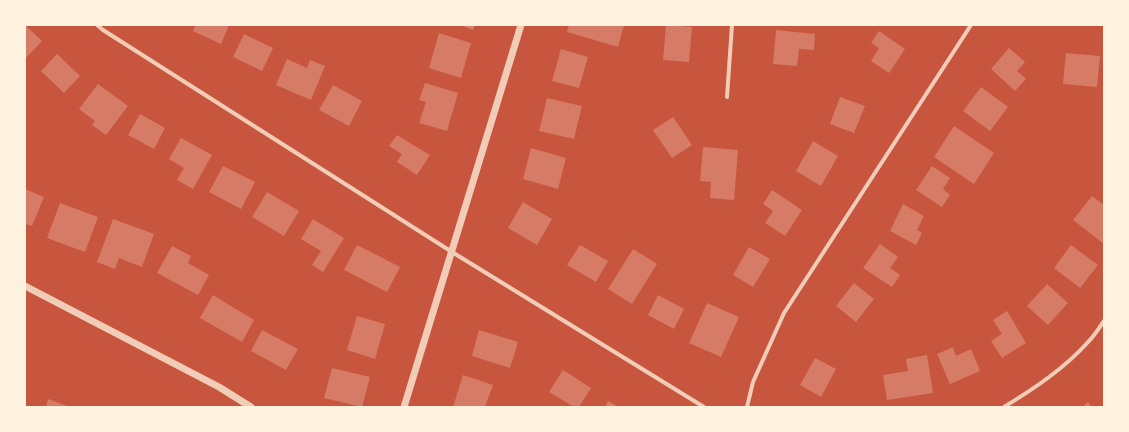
<!DOCTYPE html>
<html>
<head>
<meta charset="utf-8">
<style>
  body { margin:0 }
  #map { position:relative; width:1129px; height:432px; overflow:hidden; background:#c8553d; font-family:"Titillium Web",sans-serif }
  canvas { display:block }
  .frame { position:absolute; inset:0; border:26px solid #fff3e0; pointer-events:none }
</style>
</head>
<body>
<div id="map">
<canvas width="1129" height="432"></canvas>
<div class="frame"></div>
</div>
<script>
const ctx = document.querySelector('canvas').getContext('2d');
ctx.lineJoin = 'round';
function fillPath(path, color) { ctx.fillStyle = color; ctx.fill(path, 'evenodd'); }
function stroke(path, color, width, dash) { ctx.strokeStyle = color; ctx.lineWidth = width; ctx.lineCap = dash ? 'butt' : 'round'; ctx.setLineDash(dash || []); ctx.stroke(path); }
const building = new Path2D(`
  M25 25 42 41 25 59Z
  M196 25H229L221 44 193 31Z
  M460 25H475L473 30Z
  M569 25H624L618 47 567 32Z
  M666 25 692 27 689 62 663 60Z
  M776 30 815 34 814 50 799 49 797 66 773 64Z
  M879 31 905 49 889 73 871 61 879 48 871 43Z
  M439 33 471 43 461 78 429 68Z
  M244 34 273 48 262 71 233 57Z
  M1009 48 1025 62 1017 71 1026 79 1015 91 991 69Z
  M561 49 588 57 579 88 552 81Z
  M1066 53 1100 56 1097 87 1063 84Z
  M57 54 80 76 64 93 41 71Z
  M287 59 307 68 310 60 325 66 311 100 276 85Z
  M425 83 458 93 447 131 419 123 426 102 419 100Z
  M98 84 128 106 106 135 92 125 95 121 79 109Z
  M333 85 362 101 349 126 319 110Z
  M981 87 1008 107 990 131 963 111Z
  M840 97 865 106 854 133 830 124Z
  M547 98 582 106 574 139 539 131Z
  M140 114 165 128 154 149 128 135Z
  M673 117 692 145 672 158 653 130Z
  M954 126 994 153 974 184 934 157Z
  M397 135 430 155 417 175 397 162 402 154 389 146Z
  M181 138 212 155 193 189 177 180 184 168 169 159Z
  M813 141 838 156 821 186 796 171Z
  M703 147 738 150 734 200 710 198 711 182 700 181Z
  M531 148 566 158 558 189 523 179Z
  M223 166 255 182 241 209 209 192Z
  M932 166 950 178 943 189 950 195 942 207 916 190Z
  M25 189 44 197 32 226 25 224Z
  M772 190 802 210 785 236 765 223 773 211 763 204Z
  M267 192 299 211 284 236 252 217Z
  M1092 196 1104 205V244L1073 220Z
  M523 202 552 219 537 245 508 228Z
  M60 203 98 217 85 252 47 238Z
  M903 204 924 216 917 230 922 233 916 245 890 231Z
  M113 219 154 234 142 267 119 258 115 269 97 262Z
  M313 219 344 238 323 272 312 265 321 251 301 239Z
  M880 244 898 257 890 268 900 275 892 287 863 268Z
  M357 245 400 267 387 292 344 270Z
  M580 245 608 261 596 282 567 265Z
  M1071 245 1098 265 1080 288 1054 268Z
  M172 246 191 256 188 263 209 275 198 295 157 273Z
  M749 247 770 259 753 287 733 275Z
  M633 249 657 264 632 304 608 289Z
  M854 283 874 299 856 322 836 306Z
  M1047 284 1068 303 1048 325 1027 306Z
  M213 295 254 320 242 342 200 318Z
  M658 295 684 309 674 329 648 315Z
  M707 303 739 317 721 357 689 343Z
  M1007 311 1026 343 1002 358 991 341 1002 334 993 320Z
  M357 316 385 324 375 359 347 350Z
  M262 330 298 349 286 370 251 351Z
  M479 330 518 342 510 368 472 356Z
  M953 347 956 356 971 349 980 371 950 384 937 354Z
  M927 355 933 393 887 400 883 375 908 371 906 359Z
  M815 358 836 369 821 397 800 385Z
  M332 368 370 377 362 407 324 398Z
  M563 370 591 388 579 407H574L549 392Z
  M463 375 493 385 485 407H453Z
  M48 399 70 407H46Z
  M608 401 619 407H605Z
  M1088 402 1092 407H1082Z`);
const minor = new Path2D(`
  M97 25 103 30 452 252 704 407
  M727 97 732 25
  M747 407 753 382 784 313 971 25
  M1004 407C1035 388 1065 368 1089 341 1095 335 1099 328 1104 321`);
const tertiary = new Path2D(`
  M25 286 219 387 251 407
  M404 407 521 25`);
fillPath(building, '#d67c66');
stroke(minor, '#f1ccb7', 4);
stroke(tertiary, '#f1ccb7', 7);
</script>
</body>
</html>
